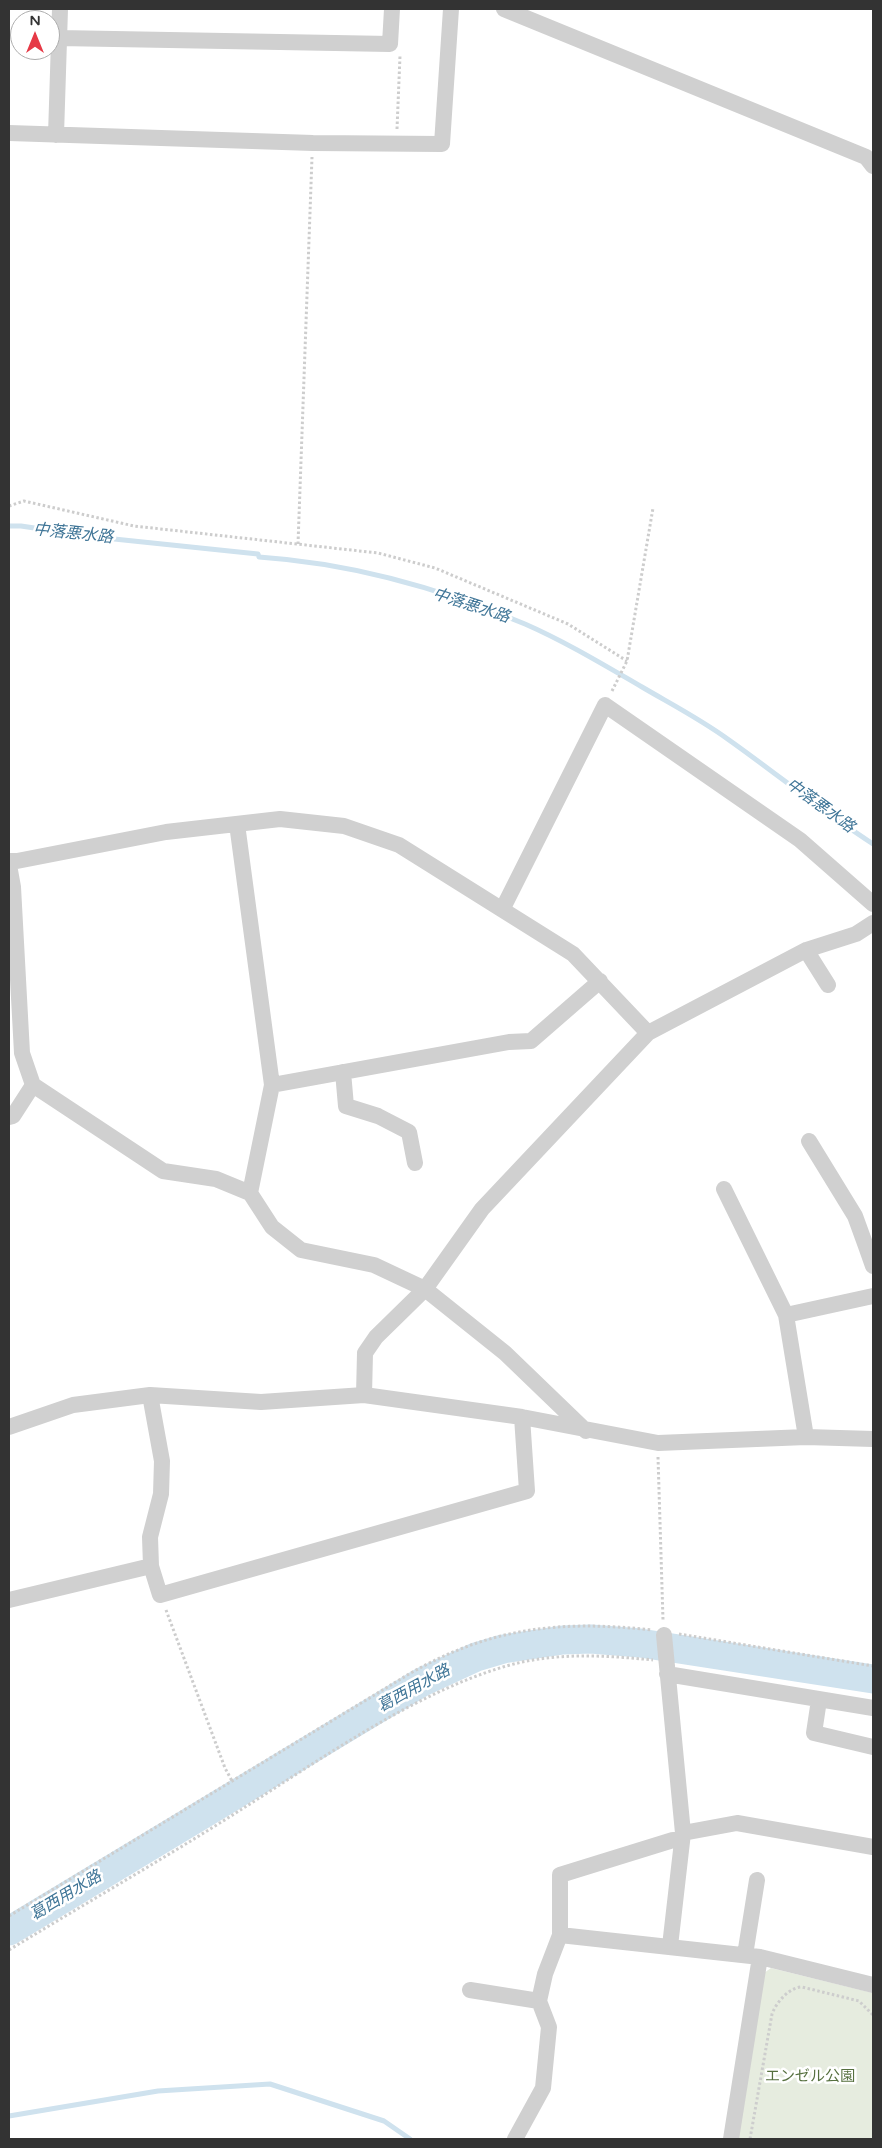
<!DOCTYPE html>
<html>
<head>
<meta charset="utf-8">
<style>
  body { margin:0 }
  #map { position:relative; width:882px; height:2148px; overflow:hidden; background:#fff; font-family:"Varela Round",sans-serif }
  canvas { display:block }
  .frame { position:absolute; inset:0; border:10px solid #333; pointer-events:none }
  .north { position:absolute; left:10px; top:10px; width:50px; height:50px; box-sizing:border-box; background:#fff; border:1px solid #adadad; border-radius:50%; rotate:0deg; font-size:14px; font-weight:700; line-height:20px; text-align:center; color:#333 }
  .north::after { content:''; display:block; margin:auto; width:18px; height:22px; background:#e63946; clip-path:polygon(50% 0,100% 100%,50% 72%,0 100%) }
</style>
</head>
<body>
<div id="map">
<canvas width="882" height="2148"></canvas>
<div class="frame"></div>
<div class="north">N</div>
</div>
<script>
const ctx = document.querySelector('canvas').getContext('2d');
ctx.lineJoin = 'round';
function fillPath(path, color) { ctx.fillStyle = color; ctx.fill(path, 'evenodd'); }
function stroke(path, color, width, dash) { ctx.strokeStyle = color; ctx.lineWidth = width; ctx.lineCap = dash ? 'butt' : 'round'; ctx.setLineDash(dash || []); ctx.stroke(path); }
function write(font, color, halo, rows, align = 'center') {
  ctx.font = font + ' "Varela Round","Noto Sans JP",sans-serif'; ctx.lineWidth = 5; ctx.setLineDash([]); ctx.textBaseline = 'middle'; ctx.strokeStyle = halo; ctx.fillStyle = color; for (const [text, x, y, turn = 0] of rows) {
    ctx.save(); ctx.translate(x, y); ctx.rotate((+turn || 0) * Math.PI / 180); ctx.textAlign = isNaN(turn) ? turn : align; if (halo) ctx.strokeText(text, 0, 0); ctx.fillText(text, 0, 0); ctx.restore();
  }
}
const green = new Path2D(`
  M771 1968 873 1993V2139H737L764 1973Z`);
const stream = new Path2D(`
  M9 526H21L95 537 258 554 259 557C349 563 442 589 525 624 566 642 604 665 642 687 671 704 702 720 729 740 777 774 823 812 873 844
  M9 2116 158 2091 270 2084 384 2121 410 2139`);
const river = new Path2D(`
  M9 1931 422 1682 476 1657 503 1649 563 1640 591 1639 640 1643 873 1679`);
const path = new Path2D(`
  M397 129 400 56
  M9 506 24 501 134 526 378 553 435 568 568 624 627 661
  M298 544 312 157
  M612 691 627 661 653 508
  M658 1457 663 1620
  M166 1610 225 1768 232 1781
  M679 1634 873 1666
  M9 1916 409 1674C491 1627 560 1620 652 1630
  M9 1950C86 1903 165 1858 242 1809 323 1758 411 1695 503 1667 552 1652 603 1655 653 1660
  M750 2139 772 2014C776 2003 789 1987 802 1987L859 2001 873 2015`);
const minor = new Path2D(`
  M504 9 866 157 873 166
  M59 38 390 44 392 9
  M9 133 313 143 442 144 451 9
  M56 135 60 9
  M237 824 272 1085 509 1042 531 1041 600 981
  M9 861H17L166 832 280 819 344 826 399 845 573 954 648 1033
  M9 865 13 887 22 1053 33 1085 163 1171 216 1179 250 1193 272 1227 301 1250 374 1265 425 1289 482 1209 648 1033 806 950 856 934 873 923
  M503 908 605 705 800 840 873 904
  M806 950 828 985
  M343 1072 346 1106 378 1116 409 1132 415 1163
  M9 1117 13 1116 33 1085
  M809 1141 855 1216 867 1249
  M724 1189 786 1315
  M250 1193 272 1085
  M873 1247 867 1249 873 1266
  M150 1395 162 1461 161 1494 150 1537 151 1566
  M364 1395 365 1353 376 1337 425 1289 505 1353 586 1431
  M9 1427 73 1405 150 1395 261 1402 364 1395 522 1417 658 1443 806 1437 873 1439
  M806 1437 786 1315 873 1296
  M9 1600 151 1566 160 1595 527 1491 522 1417
  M664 1635 683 1833 670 1946
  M667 1674 873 1708
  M819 1700 814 1733 873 1747
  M683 1833 737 1823 873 1847
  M560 1935 760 1957 873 1985
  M745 1955 757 1880
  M470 1990 539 2001
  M515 2139 543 2088 549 2027 539 2001 545 1974 560 1935V1875L673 1840H682
  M731 2139 760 1957`);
const parkNames = [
  ["エンゼル公園",810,2077]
];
const waterNames = [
  ["中落悪水路",73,534,6],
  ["中落悪水路",471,606,18],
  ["中落悪水路",820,806,36],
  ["葛西用水路",414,1689,-29],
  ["葛西用水路",66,1896,-31]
];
fillPath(green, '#e6ecdf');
stroke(stream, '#cfe2ee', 5);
stroke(river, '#cfe2ee', 29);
stroke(path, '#cdcdcd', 3, [2.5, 2.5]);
stroke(minor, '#d0d0d0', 16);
write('15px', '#56703f', '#fff', parkNames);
write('italic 16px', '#3f7597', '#fff', waterNames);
</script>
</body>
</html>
